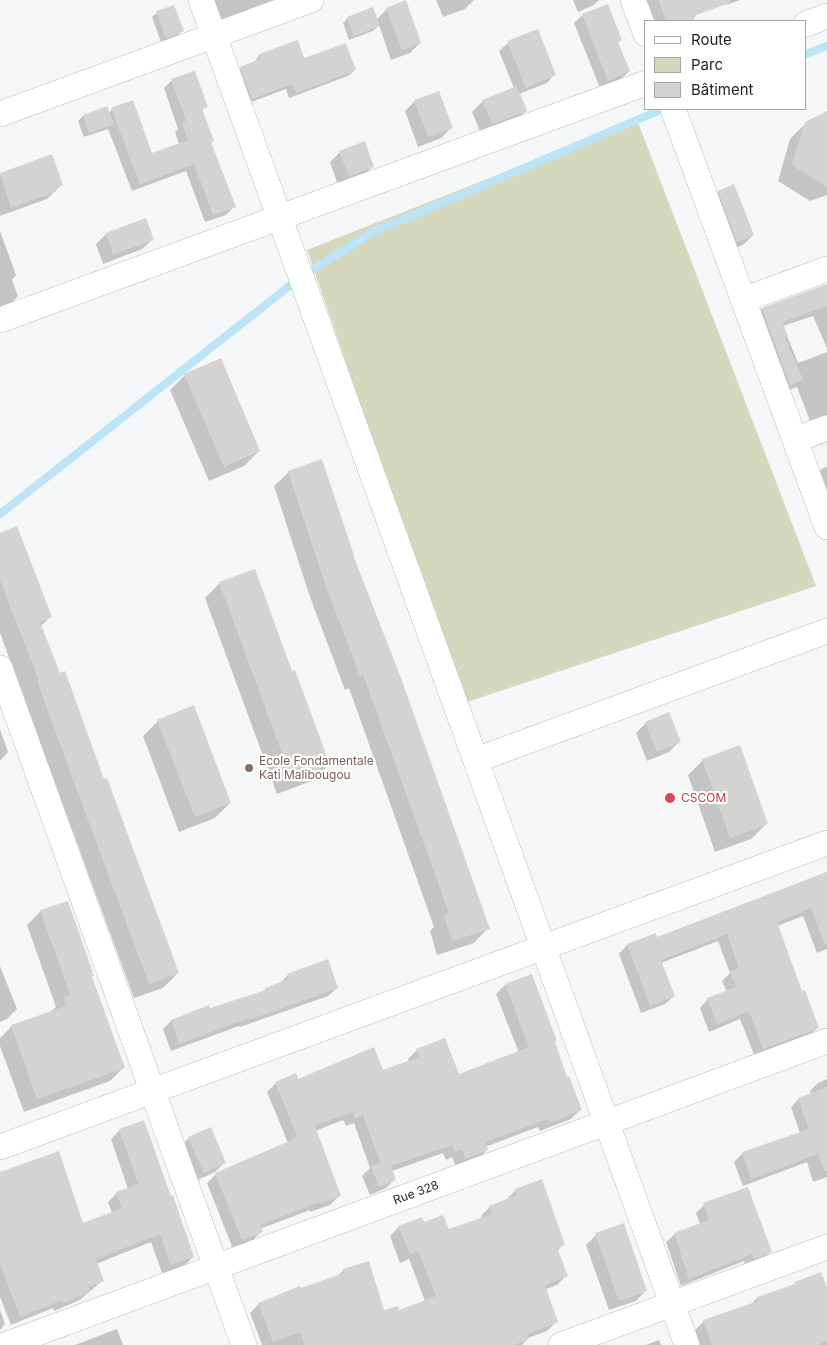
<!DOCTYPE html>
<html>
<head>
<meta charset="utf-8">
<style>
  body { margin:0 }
  #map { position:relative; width:827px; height:1345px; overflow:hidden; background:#f5f6f8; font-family:Inter,sans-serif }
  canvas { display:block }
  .legend { position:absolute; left:644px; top:20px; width:162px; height:90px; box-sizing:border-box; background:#fff; border:1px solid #a5a6a6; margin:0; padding:6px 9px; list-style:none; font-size:15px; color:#1f2021 }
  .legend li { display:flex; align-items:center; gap:10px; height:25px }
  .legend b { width:25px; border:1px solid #a5a6a6 }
</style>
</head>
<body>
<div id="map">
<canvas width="827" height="1345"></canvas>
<ul class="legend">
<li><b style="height:6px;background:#fff"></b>Route</li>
<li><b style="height:14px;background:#d5d8bd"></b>Parc</li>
<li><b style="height:14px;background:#d5d3d2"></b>Bâtiment</li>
</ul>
</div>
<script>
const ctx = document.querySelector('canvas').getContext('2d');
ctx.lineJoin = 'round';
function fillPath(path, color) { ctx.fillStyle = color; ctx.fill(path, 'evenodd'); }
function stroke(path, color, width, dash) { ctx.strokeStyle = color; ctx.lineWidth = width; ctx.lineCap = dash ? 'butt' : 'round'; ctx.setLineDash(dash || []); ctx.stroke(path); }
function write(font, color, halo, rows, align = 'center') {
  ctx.font = font + ' Inter,sans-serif'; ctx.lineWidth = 4.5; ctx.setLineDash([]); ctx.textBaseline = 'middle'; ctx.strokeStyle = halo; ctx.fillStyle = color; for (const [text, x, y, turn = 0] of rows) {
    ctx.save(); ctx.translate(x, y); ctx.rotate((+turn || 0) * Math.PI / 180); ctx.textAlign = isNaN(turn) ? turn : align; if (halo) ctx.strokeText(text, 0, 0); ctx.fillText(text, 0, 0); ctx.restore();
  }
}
const green = new Path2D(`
  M637 120 816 586 464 703 307 250Z`);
const shadow = new Path2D(`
  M208 0H281L216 23Z
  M436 0H474L465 9 443 17Z
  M573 0H599L594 5 578 12Z
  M643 0H740L727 5 725 0 698 13 693 19V21H654L648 3 645 4Z
  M387 9 420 43 410 53 391 60 379 25 373 31 349 40 343 23 348 18 376 20Z
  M157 13 182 31 177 36 161 42 152 17Z
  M583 15 621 40 617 43 629 71 621 79 600 88 574 23Z
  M508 43 555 74 547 83 519 94 526 111 515 121 481 134 472 112 483 101 514 88 499 51Z
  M259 55 304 60 355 70 348 76 289 98 286 89 246 104 235 74 241 68 254 63Z
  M172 80 206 106 202 111 213 140 210 143 234 207 226 215 205 222 186 171 132 191 108 129 84 137 78 121 83 116 107 107 109 113 112 109 151 155 179 144 175 132 178 129 164 88Z
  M415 101 451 128 441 138 418 147 405 111Z
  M827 112V195L810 201 778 181 790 139 806 123Z
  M340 152 373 166 362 177 338 185 330 162Z
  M51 156 62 184 47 199 0 216V175Z
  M719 192 753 235 743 245 727 251 709 202Z
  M145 219 153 239 142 249 103 264 96 244 106 234Z
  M0 231 16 275 12 280 18 296 10 305 0 308Z
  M827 286V348L813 316 783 326 798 363 827 352V421L811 424 797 387 781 393 754 318 762 309Z
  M185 375 259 451 244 466 209 481 170 390Z
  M827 467V513L814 477 823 468Z
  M289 472 352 556 488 928 474 943 437 955 430 931 434 927 349 688 345 690 310 597 274 486Z
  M0 534 50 617 40 627 104 781 178 973 163 988 134 998 0 633Z
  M220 583 329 765 314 780 277 794 205 598Z
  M158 721 230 803 215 818 179 832 143 736Z
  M646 723 679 742 669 752 647 761 636 733Z
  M0 729 8 752 0 761Z
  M703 760 766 824 751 839 715 852 688 775Z
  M827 872V949L817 953 803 916 777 926 801 993 817 1028 809 1036 755 1057 740 1019 709 1032 700 1008 708 999 727 992 722 981 730 973 718 941 661 963 674 996 665 1004 641 1013 619 954 627 945 655 934 657 938Z
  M41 911 91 978 124 1067 110 1081 24 1112 0 1046V1038L12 1026 50 1012 56 1007 27 925Z
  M0 966 17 1009 7 1019 0 1022Z
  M288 975 337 988 328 996 240 1027 239 1026 171 1051 163 1029 171 1021 262 993 266 989 279 984Z
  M505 985 554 1043 566 1078 580 1110 571 1119 540 1131 538 1127 485 1147 487 1150 478 1159 456 1167 452 1157 446 1160 443 1153 392 1171 395 1179 386 1188 370 1195 362 1176 370 1168 354 1123 346 1126 343 1120 315 1131 339 1196 330 1205 310 1212V1210L260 1229 261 1232 252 1241 233 1249 207 1183 216 1174 288 1143 267 1092 276 1083 383 1072 409 1062 408 1059 417 1050 458 1076 519 1053 496 994Z
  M827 1079V1177L813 1182 807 1162 743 1186 734 1162 742 1154 800 1133 791 1107 799 1099 811 1094 810 1091 818 1083Z
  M120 1130 193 1257 184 1266 162 1273 151 1242 96 1264 103 1280 80 1300 54 1311 53 1308 11 1325 0 1297V1173L28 1162 83 1225 112 1213 108 1202 117 1193 128 1189 111 1139Z
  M189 1138 225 1162 215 1172 193 1182 178 1148Z
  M516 1190 564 1244 557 1251 566 1276 557 1285 546 1289 557 1321 547 1331 528 1338 522 1345H262L250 1313 259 1304 338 1276 343 1270 384 1312 398 1311 425 1301 409 1259 400 1263 390 1236 399 1227 423 1224 448 1231 482 1219 481 1216 490 1207 507 1199Z
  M704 1205 770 1252 762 1260 746 1266 744 1261 681 1286 666 1242 675 1234 700 1224 696 1213Z
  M596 1235 646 1290 636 1301 609 1310 586 1245Z
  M795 1283 827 1300V1345H697L693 1332 704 1321 750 1305 757 1298 791 1287Z
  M0 1310 5 1324 0 1330Z
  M117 1329 123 1345H75Z
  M659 1340 661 1345H646Z`);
const stream = new Path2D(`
  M806 54 827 46
  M0 514 302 276 371 233 663 109`);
const building = new Path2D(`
  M406 0 421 43 402 50 386 8Z
  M659 0H730V3L693 16 695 21H666Z
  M608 4 622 40 618 42 630 71 608 81 582 14Z
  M174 5 184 31 166 38 156 11Z
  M373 7 380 26 354 36 347 17Z
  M538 29 556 75 526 88 507 41Z
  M298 40 304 58 346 43 356 70 296 93 292 84 252 99 240 67 260 59 259 54Z
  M195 71 208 107 202 109 214 141 211 142 236 207 213 215 194 164 140 184 111 108 133 100 152 153 188 140 182 123 186 121 171 79Z
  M517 86 527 111 492 124 482 100Z
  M439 91 453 128 428 137 414 100Z
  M107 106 114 124 89 133 83 115Z
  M827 111V187L792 165 805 122Z
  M365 141 374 167 349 176 339 151Z
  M52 154 63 185 55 188 57 191 11 208 0 173Z
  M734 184 754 235 737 242 718 191Z
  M146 218 154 240 113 254 106 233Z
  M827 284V306L782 322 788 336 785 337 803 380 790 385 762 308Z
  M221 358 260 451 224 467 184 374Z
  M322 459 354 555H353L401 678 490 929 452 941 444 915 449 913 363 674 360 676 324 581 288 471Z
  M17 526 52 617 40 622 60 673 65 671 104 779 107 778 179 973 149 984 71 774 37 681H39L0 580V533Z
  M255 569 292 671 295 670 330 765 292 780 219 582Z
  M194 705 231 803 195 817 157 720Z
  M669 712 681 742 657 752 645 722Z
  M740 745 768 824 730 838 702 759Z
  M827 872V945H825L811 908 777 922 802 991 805 990 819 1028 763 1049 749 1011 717 1024 707 998 736 987 730 972 739 968 727 934 661 960 675 996 650 1006 627 944 656 933 657 937Z
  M68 901 94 976 92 977 125 1068 37 1099 11 1025 66 1006 63 998 70 995 40 910Z
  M328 959 338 988 280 1009 248 1020V1018L179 1044 171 1020 209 1005 210 1008 266 990 265 988 289 979 287 974Z
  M532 974 557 1041 555 1042 567 1077 569 1076 582 1110 549 1123 547 1119 485 1142 488 1150 465 1159 462 1149 455 1152 452 1145 391 1166 396 1180 379 1187 371 1166 380 1162 363 1115 355 1118 353 1112 316 1125 315 1126 341 1196 319 1204V1202L260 1225 263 1232 242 1240 215 1173 294 1139V1138L297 1136 275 1082 296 1073 298 1079 374 1047 383 1070 419 1057 416 1049 445 1038 459 1074 529 1047 505 984Z
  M827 1087V1171H824L818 1154 751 1179 742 1152 809 1129 798 1098Z
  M144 1120 171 1196 173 1195 194 1257 170 1265 160 1234 96 1259 104 1281 88 1287 90 1292 63 1303 62 1300 20 1317 0 1264V1172L59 1151 83 1223 122 1208 116 1192 138 1184 119 1129Z
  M211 1127 226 1163 204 1173 188 1137Z
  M542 1179 565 1245 557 1248 568 1276 545 1285 558 1322 527 1334 529 1339 514 1345H305L300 1332 273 1342 258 1303 300 1286 301 1288 344 1273 343 1269 369 1261 384 1310 398 1306 399 1310 436 1296 418 1251 410 1254 398 1226 422 1217 424 1222 443 1215 449 1229 492 1214 489 1206 517 1195 515 1189Z
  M748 1187 772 1252 754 1259 752 1254 689 1279 674 1233 709 1220 703 1203Z
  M624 1223 647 1291 619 1301 595 1233Z
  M821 1272 827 1287V1341L817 1345H712L703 1320 758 1301 757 1297 795 1284V1282Z`);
const minor = new Path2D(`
  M201 0 687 1345
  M633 0 646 34
  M806 24 827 16
  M673 109 827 527
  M0 114 311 0
  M743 300 827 269
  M0 320 646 83
  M795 440 827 428
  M0 668 244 1345
  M476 760 827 631
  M0 1147 827 843
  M5 1345 827 1041
  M561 1345 827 1247`);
const markers = [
  [249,768,5,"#8d6e63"],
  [670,798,6,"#e0444e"]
];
const educationNames = [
  ["Ecole Fondamentale",259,761],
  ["Kati Malibougou",259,775]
];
const healthNames = [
  ["CSCOM",681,798]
];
const streetNames = [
  ["Rue 328",416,1193,-20]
];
fillPath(green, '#d5d8bd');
fillPath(shadow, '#0003');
stroke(stream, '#bbe5f7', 8);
fillPath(building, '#d5d3d2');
stroke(minor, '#babbbd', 26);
stroke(minor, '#fff', 25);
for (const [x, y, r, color] of markers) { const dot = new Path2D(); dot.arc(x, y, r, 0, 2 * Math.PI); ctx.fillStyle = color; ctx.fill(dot); stroke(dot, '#fff', 2); }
write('12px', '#785e54', '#fff', educationNames, 'left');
write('12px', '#be3a42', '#fff', healthNames, 'left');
write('12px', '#1f2021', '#fff', streetNames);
</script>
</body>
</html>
